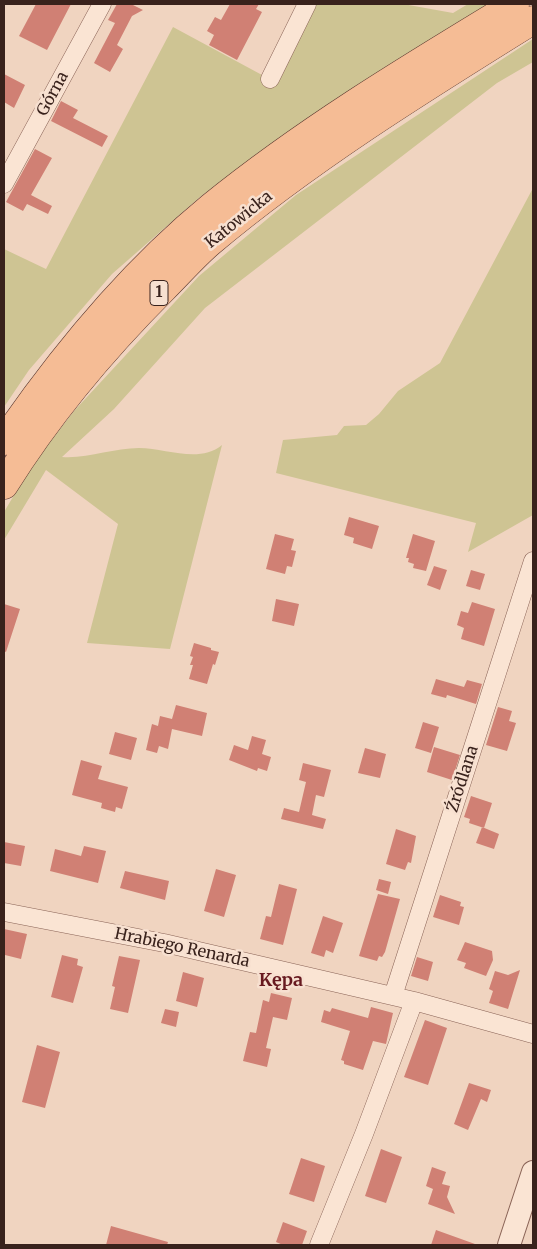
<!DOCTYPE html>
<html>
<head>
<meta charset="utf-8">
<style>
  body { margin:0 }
  #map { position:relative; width:537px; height:1249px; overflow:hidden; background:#f0d4c0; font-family:Merriweather,serif }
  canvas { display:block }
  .frame { position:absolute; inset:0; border:5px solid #39221c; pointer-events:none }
</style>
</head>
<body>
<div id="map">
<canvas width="537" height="1249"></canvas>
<div class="frame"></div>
</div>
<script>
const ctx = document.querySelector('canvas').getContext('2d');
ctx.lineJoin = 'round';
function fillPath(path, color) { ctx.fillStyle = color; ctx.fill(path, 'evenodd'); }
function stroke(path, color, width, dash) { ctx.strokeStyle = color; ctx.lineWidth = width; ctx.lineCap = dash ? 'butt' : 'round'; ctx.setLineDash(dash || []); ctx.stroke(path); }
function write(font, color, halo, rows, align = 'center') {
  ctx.font = font + ' Merriweather,serif'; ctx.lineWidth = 5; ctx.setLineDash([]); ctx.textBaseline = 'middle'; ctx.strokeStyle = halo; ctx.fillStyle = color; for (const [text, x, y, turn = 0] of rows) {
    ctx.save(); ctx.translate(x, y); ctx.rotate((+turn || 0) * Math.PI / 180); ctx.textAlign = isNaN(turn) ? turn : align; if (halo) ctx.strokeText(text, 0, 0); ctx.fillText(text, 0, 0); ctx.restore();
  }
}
const green = new Path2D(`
  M316 4H403L453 13 468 4H489L286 133 200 197 112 274 29 370 4 407V249L46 269 173 27 275 82Z
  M533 39V62L497 83 205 308 114 409 62 457C87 459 113 448 139 448 166 448 199 464 222 445L170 649 87 643 118 524 46 470 4 540V512L32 465 74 411 199 276 296 195Z
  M533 188V515L468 552 476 523 276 473 283 440 337 435 344 426 366 425 379 414 398 391 440 363Z`);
const building = new Path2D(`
  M36 4H71L47 50 19 36Z
  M117 4H131L143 10 132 16 117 45 123 49 110 72 94 63 115 23 108 20Z
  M230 4H259L256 9 262 12 237 60 209 45 214 35 207 31 215 17 221 20Z
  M4 74 25 85 14 108 4 102Z
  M61 101 78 110 73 118 108 136 102 147 51 121Z
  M35 149 52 158 31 195 52 206 48 214 27 204 23 211 6 202Z
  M349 517 379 526 372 549 353 543 354 538 344 535Z
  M275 534 294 539 291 550 296 551 292 567 287 566 285 574 266 569Z
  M413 534 435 541 426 571 413 568 414 564 408 562 409 558H406Z
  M434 566 447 570 440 590 427 585Z
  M471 570 485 574 480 590 466 586Z
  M276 599 299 604 294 626 272 621Z
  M472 602 495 609 484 646 461 639 464 628 457 625 461 611 468 613Z
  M4 604 20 609 6 652 4 651Z
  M194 643 211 648V650L219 652 215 665 213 664 207 684 189 679 193 665H190L193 657 190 656Z
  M436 679 464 687 467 680 482 684 476 704 447 695 446 698 431 694Z
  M176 705 207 713 202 736 172 729 168 749 159 746 157 753 146 750 152 724 158 726 160 716 172 719Z
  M498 707 512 711 509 721 516 723 507 751 486 745Z
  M423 722 439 727 431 753 415 748Z
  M115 732 137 738 131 760 109 754Z
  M252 736 266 740 262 754 271 757 267 771 258 768 257 771 229 760 234 745 248 750Z
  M434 747 460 755 452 780 427 772Z
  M365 748 386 754 380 778 358 773Z
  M81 760 102 766 98 779 128 787 122 809 116 807 115 812 101 808 102 803 72 795Z
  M303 763 331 770 324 797 316 795 312 815 326 819 323 829 281 819 284 808 299 812 306 782 299 780Z
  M471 796 492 803 484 828 469 823 470 819 464 817Z
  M482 827 499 834 494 849 476 843Z
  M396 829 416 836 411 863 408 862 405 870 386 864Z
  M4 842 25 846 21 866 4 863Z
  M84 846 106 851 98 883 50 871 55 849 81 856Z
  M216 869 236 875 224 917 204 911Z
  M125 871 169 881 165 900 120 888Z
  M379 879 391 882 388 894 376 890Z
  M279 884 297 889 283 945 260 939 266 916 271 917Z
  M378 894 400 899 385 952 382 957 379 956 377 961 359 956Z
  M440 895 461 902 460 906 464 907 459 925 433 917Z
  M323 916 343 923 333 953 326 950 324 957 311 953Z
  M4 929 27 934 21 959 5 955Z
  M465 942 492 951 493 960 486 976 464 968 466 963 457 960Z
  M62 955 78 959 77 965 83 967 73 1003 51 997Z
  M119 956 140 960 128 1013 110 1009 115 987 112 986Z
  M417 957 433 962 428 981 411 976Z
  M520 970 508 1009 489 1003 493 991 489 989 495 971 508 975Z
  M183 972 204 978 197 1007 176 1001Z
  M271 993 292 998 287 1020 273 1017 266 1048 271 1049 267 1067 243 1061 250 1032 256 1033 263 1000 269 1002Z
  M371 1007 393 1013 386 1044 373 1041 363 1070 344 1064V1061L341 1060 350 1031 321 1022 324 1010 330 1012 332 1008 368 1018Z
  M165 1009 179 1012 176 1027 161 1023Z
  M425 1020 447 1028 428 1085 404 1077Z
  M37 1045 60 1052 45 1108 22 1102Z
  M469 1083 491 1090 487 1102 481 1099 468 1130 454 1124Z
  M381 1149 402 1157 386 1203 365 1196Z
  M301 1158 325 1166 314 1202 289 1194Z
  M432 1167 446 1172 442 1184 450 1186 447 1197 455 1214 428 1204 433 1189 426 1186Z
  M283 1222 307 1231 302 1245H283L276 1242Z
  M111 1226 168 1242 167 1245H106Z
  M436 1230 475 1244V1245H431Z`);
const minor = new Path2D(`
  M270 79 307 4
  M4 184 102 4
  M4 912 164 943 414 1001 533 1034
  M393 996 533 561
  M319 1245 364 1134 414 1001`);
const tertiary = new Path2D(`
  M509 1245 533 1172`);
const primary = new Path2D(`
  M4 441C61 358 133 271 211 207 306 130 411 67 515 4
  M4 485C49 413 103 349 163 289 178 274 193 257 209 243 309 159 422 89 533 20`);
const shields = [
  [159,293,18]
];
const shieldNames = [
  ["1",159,293]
];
const streetNames = [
  ["Górna",53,94,-61],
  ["Katowicka",239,220,-39],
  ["Źródlana",463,779,-72],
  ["Hrabiego Renarda",182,948,12]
];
const neighbourhoodNames = [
  ["Kępa",281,981]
];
fillPath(green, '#cec493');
fillPath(building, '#d08074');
stroke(minor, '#8a6457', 19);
stroke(tertiary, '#8a6457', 24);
stroke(primary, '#57342c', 29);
stroke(minor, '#fae4d3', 18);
stroke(tertiary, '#fae4d3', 22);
stroke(primary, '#f5bc95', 28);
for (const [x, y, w] of shields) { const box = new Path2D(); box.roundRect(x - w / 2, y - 12.5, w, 25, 4); ctx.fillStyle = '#f7e0d0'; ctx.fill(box); stroke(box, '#39221c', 1); }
write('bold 15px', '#39221c', null, shieldNames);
write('16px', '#39221c', '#f7e0d0', streetNames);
write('bold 18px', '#67191f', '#f7e0d0', neighbourhoodNames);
</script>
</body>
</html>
